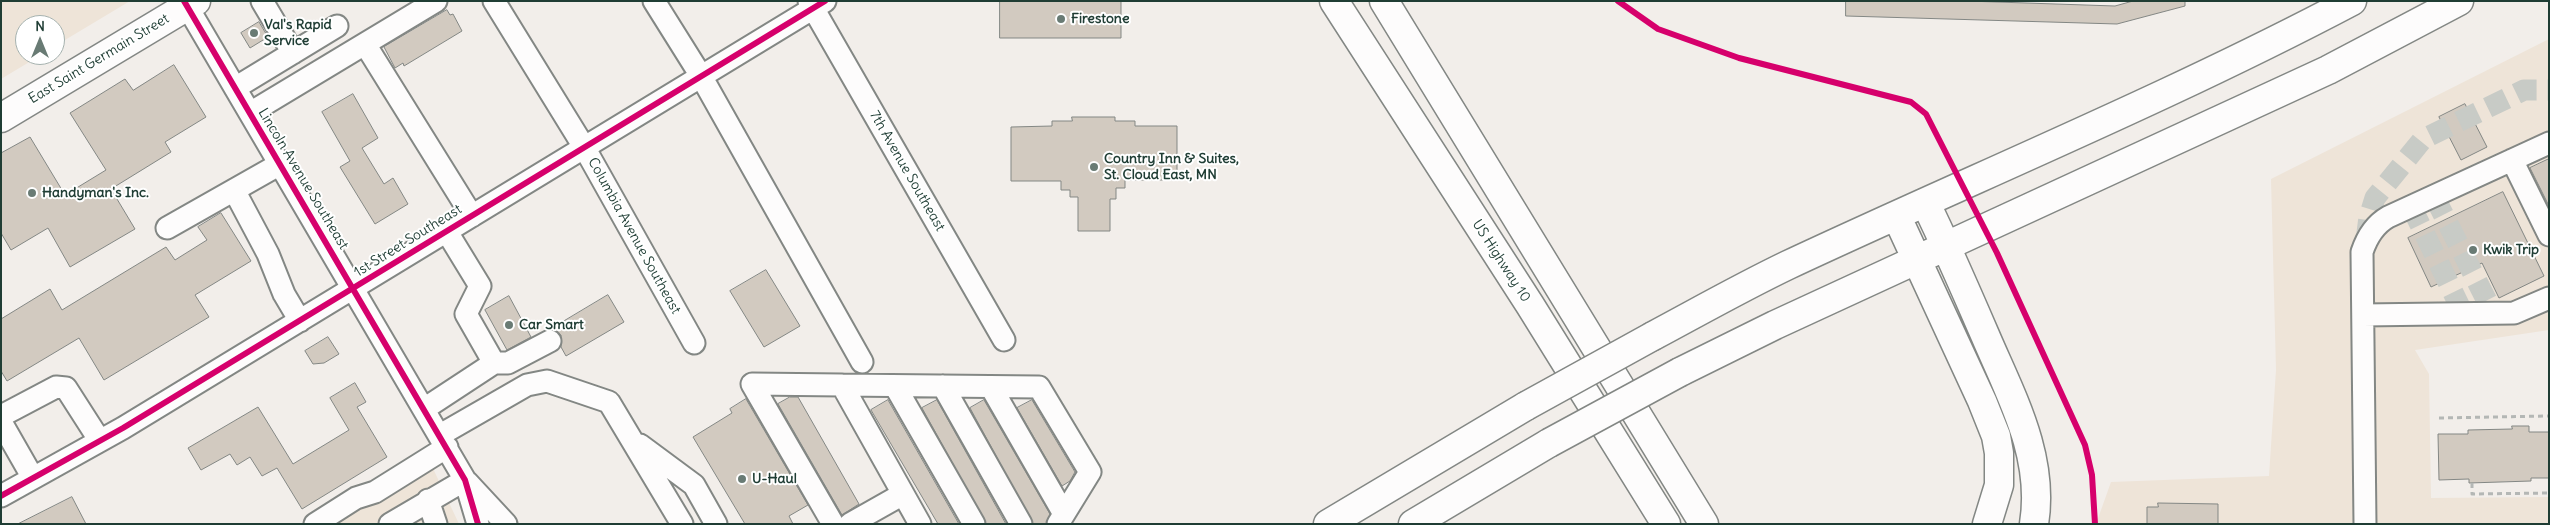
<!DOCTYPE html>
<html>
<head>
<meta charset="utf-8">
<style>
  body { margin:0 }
  #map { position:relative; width:2550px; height:525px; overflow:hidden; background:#f2eeea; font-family:Delius,sans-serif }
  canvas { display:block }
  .frame { position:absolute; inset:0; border:2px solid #1f3d34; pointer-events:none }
  .north { position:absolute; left:15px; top:15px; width:50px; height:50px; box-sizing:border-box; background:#fff; border:1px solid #a5b1ae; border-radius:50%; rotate:0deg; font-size:14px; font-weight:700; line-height:20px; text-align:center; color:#1f3d34 }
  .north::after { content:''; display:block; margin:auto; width:18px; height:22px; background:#697b74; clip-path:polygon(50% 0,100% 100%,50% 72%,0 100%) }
</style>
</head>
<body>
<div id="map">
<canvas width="2550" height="525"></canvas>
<div class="frame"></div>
<div class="north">N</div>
</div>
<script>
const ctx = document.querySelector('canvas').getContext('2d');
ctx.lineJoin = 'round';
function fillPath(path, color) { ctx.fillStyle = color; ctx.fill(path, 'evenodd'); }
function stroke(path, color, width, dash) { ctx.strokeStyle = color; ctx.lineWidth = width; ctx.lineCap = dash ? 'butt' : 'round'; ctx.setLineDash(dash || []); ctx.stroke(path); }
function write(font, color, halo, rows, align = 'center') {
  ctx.font = font + ' Delius,sans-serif'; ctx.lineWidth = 4; ctx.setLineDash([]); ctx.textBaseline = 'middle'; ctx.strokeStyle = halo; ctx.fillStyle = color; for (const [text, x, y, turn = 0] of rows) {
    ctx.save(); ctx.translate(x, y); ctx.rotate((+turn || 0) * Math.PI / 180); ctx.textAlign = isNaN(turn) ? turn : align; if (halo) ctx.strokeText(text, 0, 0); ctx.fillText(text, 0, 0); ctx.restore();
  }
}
const built = new Path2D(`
  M1 1H130L55 46V25H25V55H41L1 79Z
  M2549 39V330L2415 350 2429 374 2431 498 2549 497V524H2096L2111 482 2269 476 2276 370 2271 179Z
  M430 462 459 524H319Z`);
const building = new Path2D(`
  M1000 1H1121V38H1000Z
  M1846 1H1967L2115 6 2133 1H2185V6L2117 24 1846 16Z
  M447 10 450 15 453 14 462 31 404 66 403 63 395 68 384 47Z
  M259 22 268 37 250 48 241 33Z
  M174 65 206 117 165 142 171 152 111 189 135 229 70 267 48 228 11 250 1 233V153L30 137 65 195 106 170 70 113 125 79 133 90Z
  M353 94 378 138 362 148 384 184 393 178 408 204 375 224 340 167 350 161 322 112Z
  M2465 104 2487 147 2461 160 2439 117Z
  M1072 117H1115V121H1135V126H1177V180H1125V188H1116V199H1110V231H1078V197H1070V190H1061V181H1011V127L1052 126V121H1072Z
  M2549 159V206L2530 168Z
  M2503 192 2544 276 2499 298 2482 263 2431 287 2408 238Z
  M221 213 251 261 195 295 209 317 104 380 79 338 7 381 1 371V319L50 289 62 310 166 247 175 260 207 240 198 227Z
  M766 270 800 326 764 347 730 291Z
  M608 295 624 322 566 356 561 347V335L551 329Z
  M509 296 531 337 507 350 485 310Z
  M328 337 339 354 324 363 313 364 305 351Z
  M355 383 366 402 357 407 387 457 302 509 277 468 262 476 250 457 237 465 230 454 201 470 188 448 258 407 293 464 349 430 330 398Z
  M790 397H798L859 504 842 515 778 404Z
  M746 399 808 505 789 516 793 524H745L693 437 732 413 730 409Z
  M888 400 959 524H938L871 410Z
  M937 400 1006 524H986L922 408Z
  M984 400 1050 514 1046 524H1033L970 408Z
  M1032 400 1075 472 1070 481 1062 486 1017 408Z
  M2512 426H2529V432H2549V478H2531V481L2469 483V479L2439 480 2438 434H2468V430L2512 429Z
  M72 497 86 524H18Z
  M2158 503 2218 504V524H2147V507H2158Z`);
const minorTunnel = new Path2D(`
  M2434 196 2494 315
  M2411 206 2464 315
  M2366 241 2369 217 2375 198 2423 139 2524 90H2549`);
const path = new Path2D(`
  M2439 418 2549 416
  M2472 483V494L2549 493`);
const minor = new Path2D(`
  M184 1 465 480 478 524
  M262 1 293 53
  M494 1 584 147 694 343
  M654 1 701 76 862 362
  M809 1 1004 340
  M365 44 472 216
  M235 88 337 26
  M250 113 436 1
  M2512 160 2549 235
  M234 190 268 254 284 294 300 321
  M167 228 280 164
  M2363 315 2514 313 2549 298
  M494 363H508L550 341
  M895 386 974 524
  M943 386 1021 524
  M991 387 1064 514
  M424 409 494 363 466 314 480 286 447 232
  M1 416 56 387 66 388 100 441
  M1 422 33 478
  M440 435 527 385 547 381 609 402 682 524
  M640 445 694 485 716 524
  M467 482 506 524
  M1 496 123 428 825 1
  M428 500 436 524
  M315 524 356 498 375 492 447 447
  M390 524 465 480
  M833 524 752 384 842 385
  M850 524 903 494
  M920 524 842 385 1039 387 1090 472 1058 524
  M2365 524 2362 252C2367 237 2374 225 2388 217L2549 143`);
const major = new Path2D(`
  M1 118 196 1`);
const highway = new Path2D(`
  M1334 1 1530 305 1666 524
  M1384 1 1704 524
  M1926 204C1947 247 1966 291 1985 335 2011 396 2045 456 2034 524
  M1897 217 1982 401 1996 436 1999 453V485L1987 524
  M1653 336C1698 312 1742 287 1788 265 1976 177 2168 98 2352 1
  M1680 372 1775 325 2328 70 2459 1
  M1328 524 1526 406
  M1413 524 1549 443`);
const highwayBridge = new Path2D(`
  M1526 406 1653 336
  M1549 443 1680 372`);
const cycleway = new Path2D(`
  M184 1 465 480 478 524
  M1618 1 1658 29 1739 58 1911 102 1926 114 1997 253 2085 445 2092 475 2095 524
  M1 496 123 428 825 1`);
const markers = [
  [1061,19,5,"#697b74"],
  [254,33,5,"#697b74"],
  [1094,167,5,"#697b74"],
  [32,193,5,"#697b74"],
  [2473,250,5,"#697b74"],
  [509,325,5,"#697b74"],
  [742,479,5,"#697b74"]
];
const poiNames = [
  ["Firestone",1071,19],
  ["Val's Rapid",264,25],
  ["Service",264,41],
  ["Country Inn & Suites,",1104,159],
  ["St. Cloud East, MN",1104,175],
  ["Handyman's Inc.",42,193],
  ["Kwik Trip",2483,250],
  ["Car Smart",519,325],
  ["U-Haul",752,479]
];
const streetNames = [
  ["East Saint Germain Street",99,59,-31],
  ["7th Avenue Southeast",907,171,60],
  ["Lincoln Avenue Southeast",303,179,59],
  ["Columbia Avenue Southeast",634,236,61],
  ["1st Street Southeast",408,241,-32],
  ["US Highway 10",1501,261,57]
];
fillPath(built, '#eee4d8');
fillPath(building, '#d2cac0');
stroke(building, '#838784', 1);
stroke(minorTunnel, '#c8cbc6', 21, [21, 11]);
stroke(minor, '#838784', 25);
stroke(major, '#838784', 31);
stroke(highway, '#838784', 31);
stroke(path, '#b4b7b5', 3, [5, 4]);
stroke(minor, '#fdfcfc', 21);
stroke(major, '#fdfcfc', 28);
stroke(highway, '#fdfcfc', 28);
stroke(highwayBridge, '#838784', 31, []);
stroke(highwayBridge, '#fdfcfc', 28);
stroke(cycleway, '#d6006c', 6);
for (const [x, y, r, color] of markers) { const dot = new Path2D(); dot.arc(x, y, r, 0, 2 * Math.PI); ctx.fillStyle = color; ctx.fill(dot); stroke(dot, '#fff', 2); }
write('bold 14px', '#1f3d34', '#fff', poiNames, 'left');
write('14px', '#1f3d34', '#fff', streetNames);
</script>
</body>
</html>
